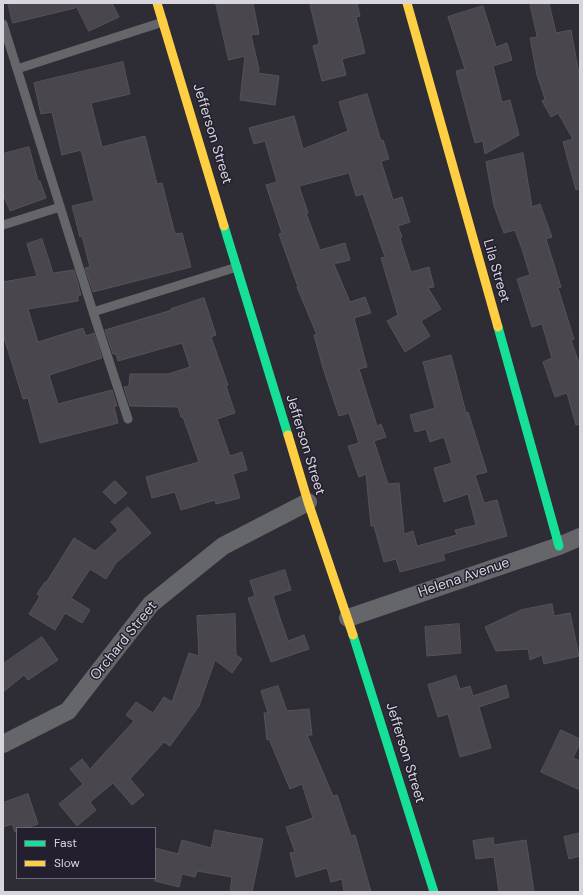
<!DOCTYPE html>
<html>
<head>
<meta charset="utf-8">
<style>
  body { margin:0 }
  #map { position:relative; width:583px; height:895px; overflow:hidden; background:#2e2c34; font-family:"DM Sans",sans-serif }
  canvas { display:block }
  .frame { position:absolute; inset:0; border:4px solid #d8d5df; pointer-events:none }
  .legend { position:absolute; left:16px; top:827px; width:140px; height:52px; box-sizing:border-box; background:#241f2e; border:1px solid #6c6875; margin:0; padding:5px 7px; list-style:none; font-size:12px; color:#d8d5df }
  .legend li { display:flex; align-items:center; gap:8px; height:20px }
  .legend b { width:20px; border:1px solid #6c6875 }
</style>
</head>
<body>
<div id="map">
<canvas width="583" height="895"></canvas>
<div class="frame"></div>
<ul class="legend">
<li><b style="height:5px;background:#16e098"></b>Fast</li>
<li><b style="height:5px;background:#ffcf43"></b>Slow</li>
</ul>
</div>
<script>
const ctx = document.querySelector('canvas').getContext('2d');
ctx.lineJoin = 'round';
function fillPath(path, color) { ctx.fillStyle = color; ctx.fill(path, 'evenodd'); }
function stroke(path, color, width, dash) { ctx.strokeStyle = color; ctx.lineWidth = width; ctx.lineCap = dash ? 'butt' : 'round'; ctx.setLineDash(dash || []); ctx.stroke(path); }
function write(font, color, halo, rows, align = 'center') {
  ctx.font = font + ' "DM Sans",sans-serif'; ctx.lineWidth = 3; ctx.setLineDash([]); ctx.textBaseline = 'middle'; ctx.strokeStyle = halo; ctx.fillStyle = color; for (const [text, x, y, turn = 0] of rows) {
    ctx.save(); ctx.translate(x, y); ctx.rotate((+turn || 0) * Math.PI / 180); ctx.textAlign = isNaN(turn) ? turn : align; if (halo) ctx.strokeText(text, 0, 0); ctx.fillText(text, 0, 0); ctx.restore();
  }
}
const building = new Path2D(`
  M8 3H74L75 8 13 23Z
  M75 3H112L119 17 89 31Z
  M216 3H253L259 34 251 35 259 69 258 73 279 76 275 105 240 100 245 56 229 60Z
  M310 3H357L360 16 356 17 365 53 342 59 346 75 322 81 313 46 319 44Z
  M530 3H549L556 33 571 30 580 80V189L576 190 563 142 573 139 558 113 551 117 542 101 545 99 537 75 530 38 537 37Z
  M483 6 496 47 507 43 512 60 493 66 502 102 510 100 519 135 485 154 483 141 475 143 463 98 456 71 465 69 448 17Z
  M123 62 130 94 91 103 102 147 145 136 157 184 162 183 175 234 182 233 191 267 93 292 85 268 90 267 82 236 80 237 72 206 94 201 81 150 62 155 52 112 41 114 34 83Z
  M367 94 381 141 383 140 389 159 381 161 393 200 402 197 410 222 398 226 402 237 400 238 411 272 429 267 434 287 428 288 441 309 421 321 430 336 405 352 387 321 398 315 381 258 385 257 363 194 356 196 349 173 299 186 308 213H306L320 250 345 243 350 260 334 264 350 302 365 297 371 313 354 318 367 367 359 369 377 426 381 424 386 437 374 441 388 484 399 483 404 534 413 531 417 546 457 535 455 530 476 525 468 494 444 502 434 468 452 463 444 437 430 442 426 429 415 432 410 415 435 408 423 362 451 355 466 413 468 412 487 472 475 475 484 503 497 500 507 536 443 554 445 560 400 572 396 559 384 562 374 526H371L366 474 359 477 348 446 359 443 349 413 339 416 323 368 314 335H317L297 287H298L279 234 282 233 266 185 277 182 265 141 254 144 249 128 294 116 303 149 348 131 339 102Z
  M29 147 38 181H40L46 198 10 211 3 194V154Z
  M523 153 532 207 540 204 552 237 546 239 561 287 558 288 574 339 571 340 580 366V424L576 425 567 393 555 397 543 362 552 358 542 324 532 327 517 279 530 275 522 249 515 230 504 233 494 206 486 162Z
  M42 239 53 273 74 270 81 295 78 296V301L28 309 38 342 83 328 86 336 94 333 102 358 49 375 58 404 112 390 117 406H114L118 423 40 443 28 398 23 399 3 334V282L37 276 27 244Z
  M204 298 216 335 211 337 228 385 226 386 235 413 217 419 230 456 242 452 247 470 233 474 240 498 216 504 215 500 181 510 175 492 152 498 146 477 199 462 183 417H181L178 407 130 406 124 387 129 386 130 374H168L190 367 182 343 118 361 116 354H113L105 330 172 310 171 309Z
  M115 481 127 493 115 504 103 492Z
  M128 507 151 533 116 563 106 579 90 569 71 598 90 610 82 623 65 613 55 630 29 614 40 596 37 594 45 582 46 583 74 538 95 551 118 530 111 522Z
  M285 570 291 590 273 596 280 618 288 641 304 635 309 649 271 662 248 598 255 596 250 581Z
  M552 604 554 616 570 613 579 656 544 664 542 655 530 660 528 649 496 651 485 627 521 610Z
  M235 614 236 655 242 659 232 673 215 660 199 706 170 746 164 742 130 779 144 795 132 805 113 783 90 802 96 810 77 826 59 804 83 784 70 769 82 759 90 769 134 721 126 715 136 702 153 713 164 697 172 702 189 653 199 656 197 616Z
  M459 624 461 653 427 656 425 627Z
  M42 637 58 660 28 680 24 675 3 692V664Z
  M456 676 460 689 470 686 473 696 506 685 509 697 479 707 491 748 460 757 448 714 438 717 428 685Z
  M278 686 287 711 309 709 312 735H307L333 796 337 795 351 836 355 835 371 892H344L342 879 331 882 327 868 296 877 290 853 295 852 286 827 313 818 302 784 290 789 269 739 267 740 264 713H268L261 691Z
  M561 730 580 739V743L573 758 580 761V790L541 772Z
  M28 794 38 824 26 828H17V831L15 832 12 824 3 827V803Z
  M215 830 263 839 252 892H230L232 877 197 871 195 877 182 874 179 887 155 881V848L178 854 182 840 211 848Z
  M580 833V856L569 859 564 837Z
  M493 838 494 845 526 840 534 892H499L494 857 476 859 473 841Z`);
const lane = new Path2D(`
  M3 24 93 312 237 267
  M17 69 163 22
  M3 225 60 207
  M93 312 128 419`);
const street = new Path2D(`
  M348 618 559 546 580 537
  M3 744 68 711 151 604 223 546 308 502`);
const fast = new Path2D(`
  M224 226 288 435
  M498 327 559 546
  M353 635 434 892`);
const slow = new Path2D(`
  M157 3 224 226
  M407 3 498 327
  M288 435 308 502 353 635`);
const streetNames = [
  ["Jefferson Street",212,134,73],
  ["Lila Street",496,271,74],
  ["Jefferson Street",305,445,73],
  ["Helena Avenue",464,578,-19],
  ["Orchard Street",124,641,-51],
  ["Jefferson Street",405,753,73]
];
fillPath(building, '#4a464d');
stroke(building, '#565258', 1);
stroke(lane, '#65666a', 9);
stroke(street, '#65666a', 18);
stroke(fast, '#16e098', 9);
stroke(slow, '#ffcf43', 9);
write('14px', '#d8d5df', '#241f2e', streetNames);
</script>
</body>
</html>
